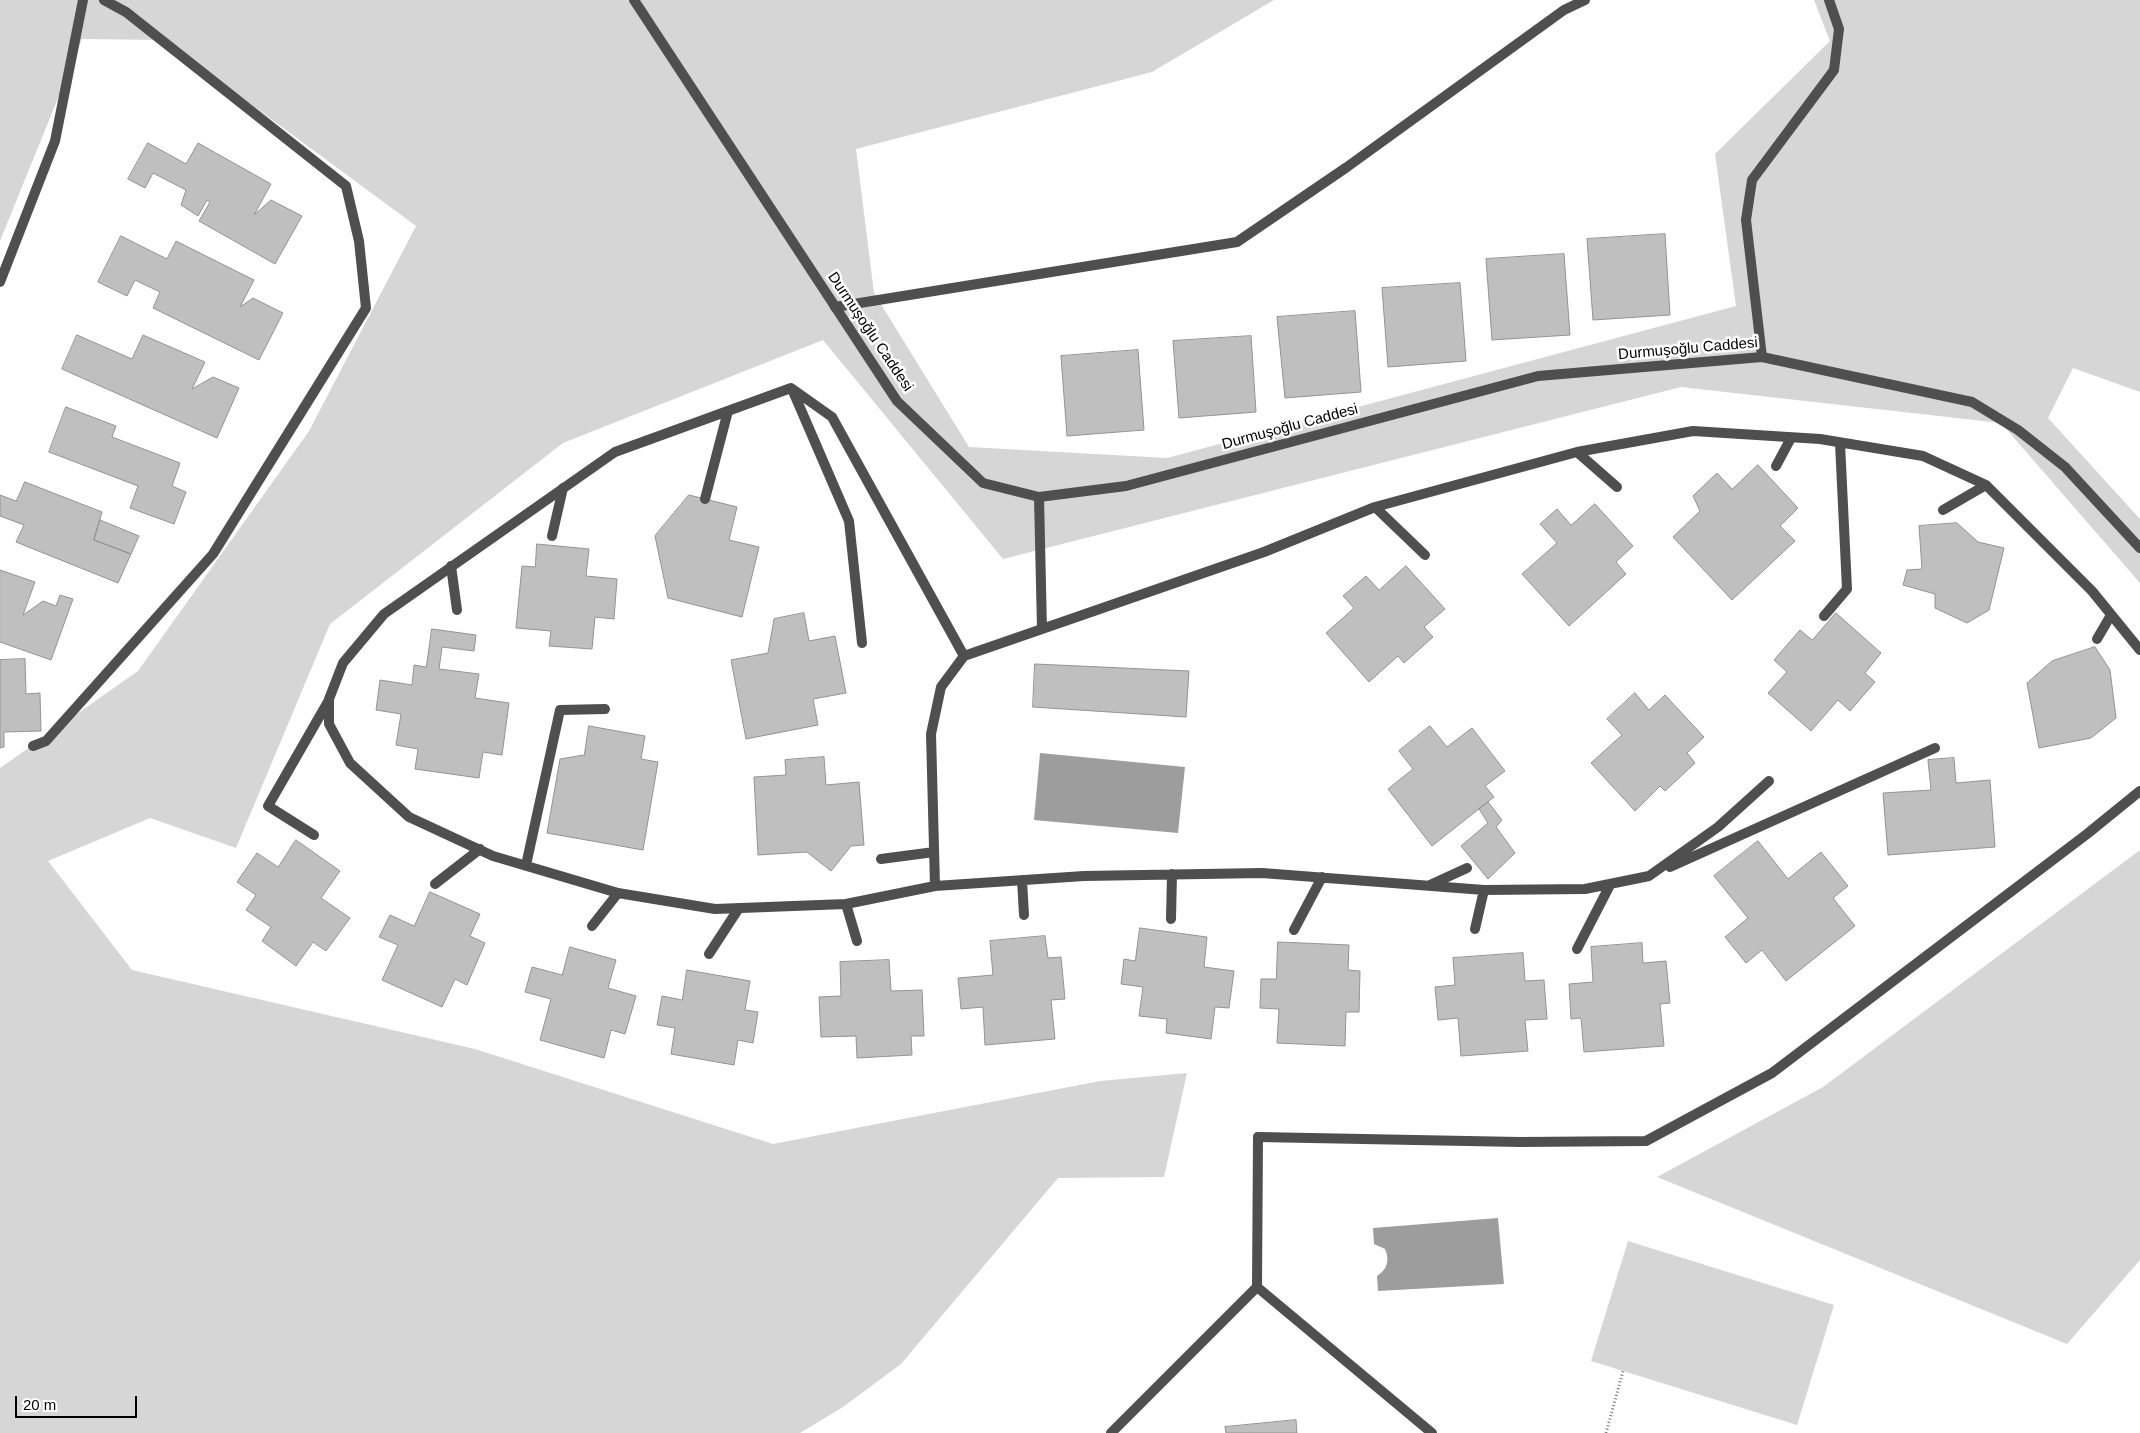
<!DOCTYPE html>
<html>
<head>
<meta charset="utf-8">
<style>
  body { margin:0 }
  #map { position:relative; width:2140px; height:1433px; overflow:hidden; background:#fff; font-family:Helvetica,sans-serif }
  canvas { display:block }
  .scale { position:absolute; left:15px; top:1396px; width:122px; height:22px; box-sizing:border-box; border:2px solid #000; border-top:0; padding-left:6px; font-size:15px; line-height:18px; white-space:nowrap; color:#000; -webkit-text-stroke:4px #fff; paint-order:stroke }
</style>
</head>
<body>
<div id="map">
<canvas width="2140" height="1433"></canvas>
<div class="scale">20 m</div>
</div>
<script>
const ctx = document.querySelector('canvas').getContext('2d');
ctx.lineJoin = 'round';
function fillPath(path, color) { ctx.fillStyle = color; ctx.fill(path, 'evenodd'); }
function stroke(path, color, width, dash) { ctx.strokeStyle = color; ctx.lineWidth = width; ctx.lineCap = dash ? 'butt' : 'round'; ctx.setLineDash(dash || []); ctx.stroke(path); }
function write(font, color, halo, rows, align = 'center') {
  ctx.font = font + ' Helvetica,sans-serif'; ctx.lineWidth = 5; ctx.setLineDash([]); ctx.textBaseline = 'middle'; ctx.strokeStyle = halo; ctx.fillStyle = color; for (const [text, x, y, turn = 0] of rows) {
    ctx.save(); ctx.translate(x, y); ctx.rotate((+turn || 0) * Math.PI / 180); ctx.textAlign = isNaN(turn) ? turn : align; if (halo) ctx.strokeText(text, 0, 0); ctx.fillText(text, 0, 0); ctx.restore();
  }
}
const green = new Path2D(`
  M0 0H1274L1152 72 856 149 874 293 969 447 1167 458 1736 306 1715 154 1830 41 1814 0H2140V392L2073 368 2048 418 2140 519V583L2001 423 1681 387 1003 559 823 340 563 443 330 624 236 848 150 818 48 861 132 970 475 1049 773 1144 1100 1081 1187 1073 1164 1177 1058 1178 901 1364 843 1407 800 1433H0V768L138 671 309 431 416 226 164 40 82 39 0 241Z
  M2140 850V1260L2067 1344 1657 1177 1823 1087Z
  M1628 1241 1834 1305 1797 1425 1591 1361Z`);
const water = new Path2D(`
  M1040 753 1185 767 1178 833 1034 820Z
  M1498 1218 1504 1284 1378 1291 1377 1276C1387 1270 1390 1260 1385 1249L1374 1244 1373 1228Z`);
const building = new Path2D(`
  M148 143 186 164 198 143 271 184 254 215 271 200 302 216 275 264 199 221 210 202 207 200 198 216 181 205 186 190 153 173 145 188 128 179Z
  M1665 234 1670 315 1593 320 1587 239Z
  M121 236 167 259 176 241 254 280 240 307 253 298 283 313 259 360 153 308 160 292 135 280 127 296 98 282Z
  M1564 254 1570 335 1492 340 1486 259Z
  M1460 283 1466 361 1388 367 1382 288Z
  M1355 311 1361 392 1285 398 1277 317Z
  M77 335 132 359 143 335 205 362 192 389 213 377 239 388 217 438 62 369Z
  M1251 336 1256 412 1179 418 1173 341Z
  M1138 350 1144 430 1067 436 1061 356Z
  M66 407 116 426 112 437 180 463 172 486 186 492 174 524 130 508 138 486 49 452Z
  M1758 465 1798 508 1780 526 1795 541 1732 600 1673 537 1700 511 1693 496 1717 473 1732 489Z
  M25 482 102 512 94 540 131 554 118 583 16 542 24 525 0 516V495L16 501Z
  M689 495 737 507 729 540 759 547 742 617 668 598 655 536Z
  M1595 504 1633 546 1616 562 1626 574 1569 626 1522 574 1557 543 1540 524 1557 509 1571 525Z
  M100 520 139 536 131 554 94 540Z
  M1957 523 1978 542 2004 548 1989 610 1967 623 1935 608V594L1903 585 1907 570 1922 569 1919 526Z
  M537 544 589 549 586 576 617 579 614 619 595 617 592 649 549 646 551 631 516 628 522 566 535 567Z
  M1406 566 1445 609 1424 627 1433 637 1404 663 1398 656 1369 682 1326 633 1354 608 1343 596 1366 576 1379 590Z
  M0 570 35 582 23 615 43 601 56 606 60 595 73 599 51 660 0 642Z
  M804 613 809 641 835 636 846 693 813 699 818 725 746 739 731 660 768 653 774 619Z
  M1836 613 1881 653 1865 673 1875 682 1850 711 1838 700 1811 731 1768 693 1787 672 1774 660 1800 630 1812 640Z
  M432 629 476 635 474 651 442 647 439 669 479 674 475 698 509 703 502 755 483 752 479 778 415 769 418 749 396 745 401 714 376 710 380 680 412 685 414 665 426 667Z
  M2095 647 2110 670 2116 718 2091 738 2039 748 2027 683 2052 661Z
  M25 659 26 694 40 693 41 731 4 732V747L0 748V660Z
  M1035 664 1189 671 1186 717 1033 707Z
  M1635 693 1649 710 1665 695 1704 737 1687 753 1695 763 1665 791 1660 786 1635 811 1591 763 1622 735 1607 719Z
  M589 726 645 736 641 759 658 762 643 850 547 833 560 759 584 755Z
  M1430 726 1447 747 1472 728 1505 771 1485 786 1494 797 1432 846 1388 789 1413 769 1399 751Z
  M824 757 826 785 859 782 864 845 851 846 831 871 807 852 758 855 754 777 786 775 785 760Z
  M1954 758 1956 783 1990 780 1995 847 1888 855 1883 793 1931 790 1928 760Z
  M1488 802 1502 820 1496 827 1515 853 1488 879 1461 846 1488 823 1479 809Z
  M296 840 340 871 321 898 350 918 326 951 313 942 296 966 262 941 271 927 246 910 256 895 237 882 257 853 278 867Z
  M1758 841 1788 879 1821 852 1848 886 1833 898 1855 926 1786 981 1762 950 1746 963 1725 937 1748 918 1714 876Z
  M430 892 480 914 470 936 485 943 467 985 455 979 442 1007 382 980 398 945 379 937 390 915 414 926Z
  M1140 928 1207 937 1204 967 1234 971 1229 1008 1215 1007 1211 1039 1166 1033 1167 1019 1139 1016 1143 987 1121 984 1124 959 1135 961Z
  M1045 936 1048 958 1061 957 1065 999 1051 1000 1055 1039 985 1045 983 1007 961 1009 958 978 993 975 990 941Z
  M1278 942 1349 945 1348 970 1360 971 1359 1012H1346L1345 1046 1277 1043 1279 1009 1260 1008 1261 979H1276Z
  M1642 943 1643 963 1666 961 1670 1003 1660 1004 1664 1046 1584 1052 1581 1018 1571 1019 1569 984 1593 982 1591 947Z
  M570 947 616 960 608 988 636 996 625 1034 611 1030 604 1058 540 1040 551 999 525 992 532 967 562 975Z
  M1523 953 1525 981 1544 980 1547 1019 1525 1020 1528 1051 1461 1056 1458 1018 1438 1020 1435 987 1455 985 1453 958Z
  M889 960 891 991 922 990 924 1036H911L912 1055 857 1058 856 1036 821 1037 819 997 841 996 840 962Z
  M687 970 750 981 745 1010 758 1012 753 1043 738 1040 734 1065 671 1054 675 1028 657 1025 662 996 682 1000Z
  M1296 1420 1297 1433H1226L1225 1427Z`);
const path = new Path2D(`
  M1606 1433 1623 1371`);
const service = new Path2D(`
  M0 282 55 141 83 0
  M835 307 1237 242 1347 167 1564 10 1585 0
  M1258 1137 1257 1287 1432 1433
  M1111 1433 1257 1287`);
const minor = new Path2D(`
  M1762 357 1746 220 1752 180 1834 70 1839 29 1829 0
  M792 389 849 521 862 643
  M1577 452 1617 487
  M1776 466 1791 438
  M1039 497 1042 629 1264 552 1375 507 1577 452 1693 431 1820 439 1923 456 1986 485 2092 591 2140 650
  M705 499 728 411
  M1375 507 1425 555
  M1943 510 1986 485
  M552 536 563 488
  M451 566 457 610
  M1824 616 1847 589 1840 443
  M1042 629 964 656 941 687 931 734 935 886 1084 876 1262 873 1484 890 1585 889 1649 876 1718 827 1769 781
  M2097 639 2111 615
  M33 746 46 741 213 554 366 308 359 241 346 186 126 12 104 0
  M314 835 268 806 329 700
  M881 859 934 852
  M526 865 560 710 605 709
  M1670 867 1935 748
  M1022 880 1024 915
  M435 884 480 849
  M1430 885 1467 868
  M935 886 846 904 715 909 618 893 493 856 409 817 350 763 329 724V699L343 663 384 614 615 452 791 388 832 417 964 656
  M846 904 857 941
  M1171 919 1172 874
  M592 926 618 893
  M1475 929 1484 890
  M1294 930 1322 877
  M1577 949 1610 885
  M709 954 739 908
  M1258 1137 1520 1142 1646 1141 1772 1073 2087 834 2140 791`);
const tertiary = new Path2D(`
  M634 0 897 401 983 483 1039 497 1126 486 1538 376 1762 357 1972 402 2018 430 2065 467 2140 548`);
const streetNames = [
  ["Durmuşoğlu Caddesi",870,332,56],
  ["Durmuşoğlu Caddesi",1688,349,-5],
  ["Durmuşoğlu Caddesi",1290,427,-15]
];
fillPath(green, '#d6d6d6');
fillPath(water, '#9d9d9d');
fillPath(building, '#bfbfbf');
stroke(building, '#939393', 1);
stroke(path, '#717171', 3, [1, 2.5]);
stroke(service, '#4f4f4f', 10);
stroke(minor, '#4f4f4f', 10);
stroke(tertiary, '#4f4f4f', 10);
write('15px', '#000', '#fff', streetNames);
</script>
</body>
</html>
